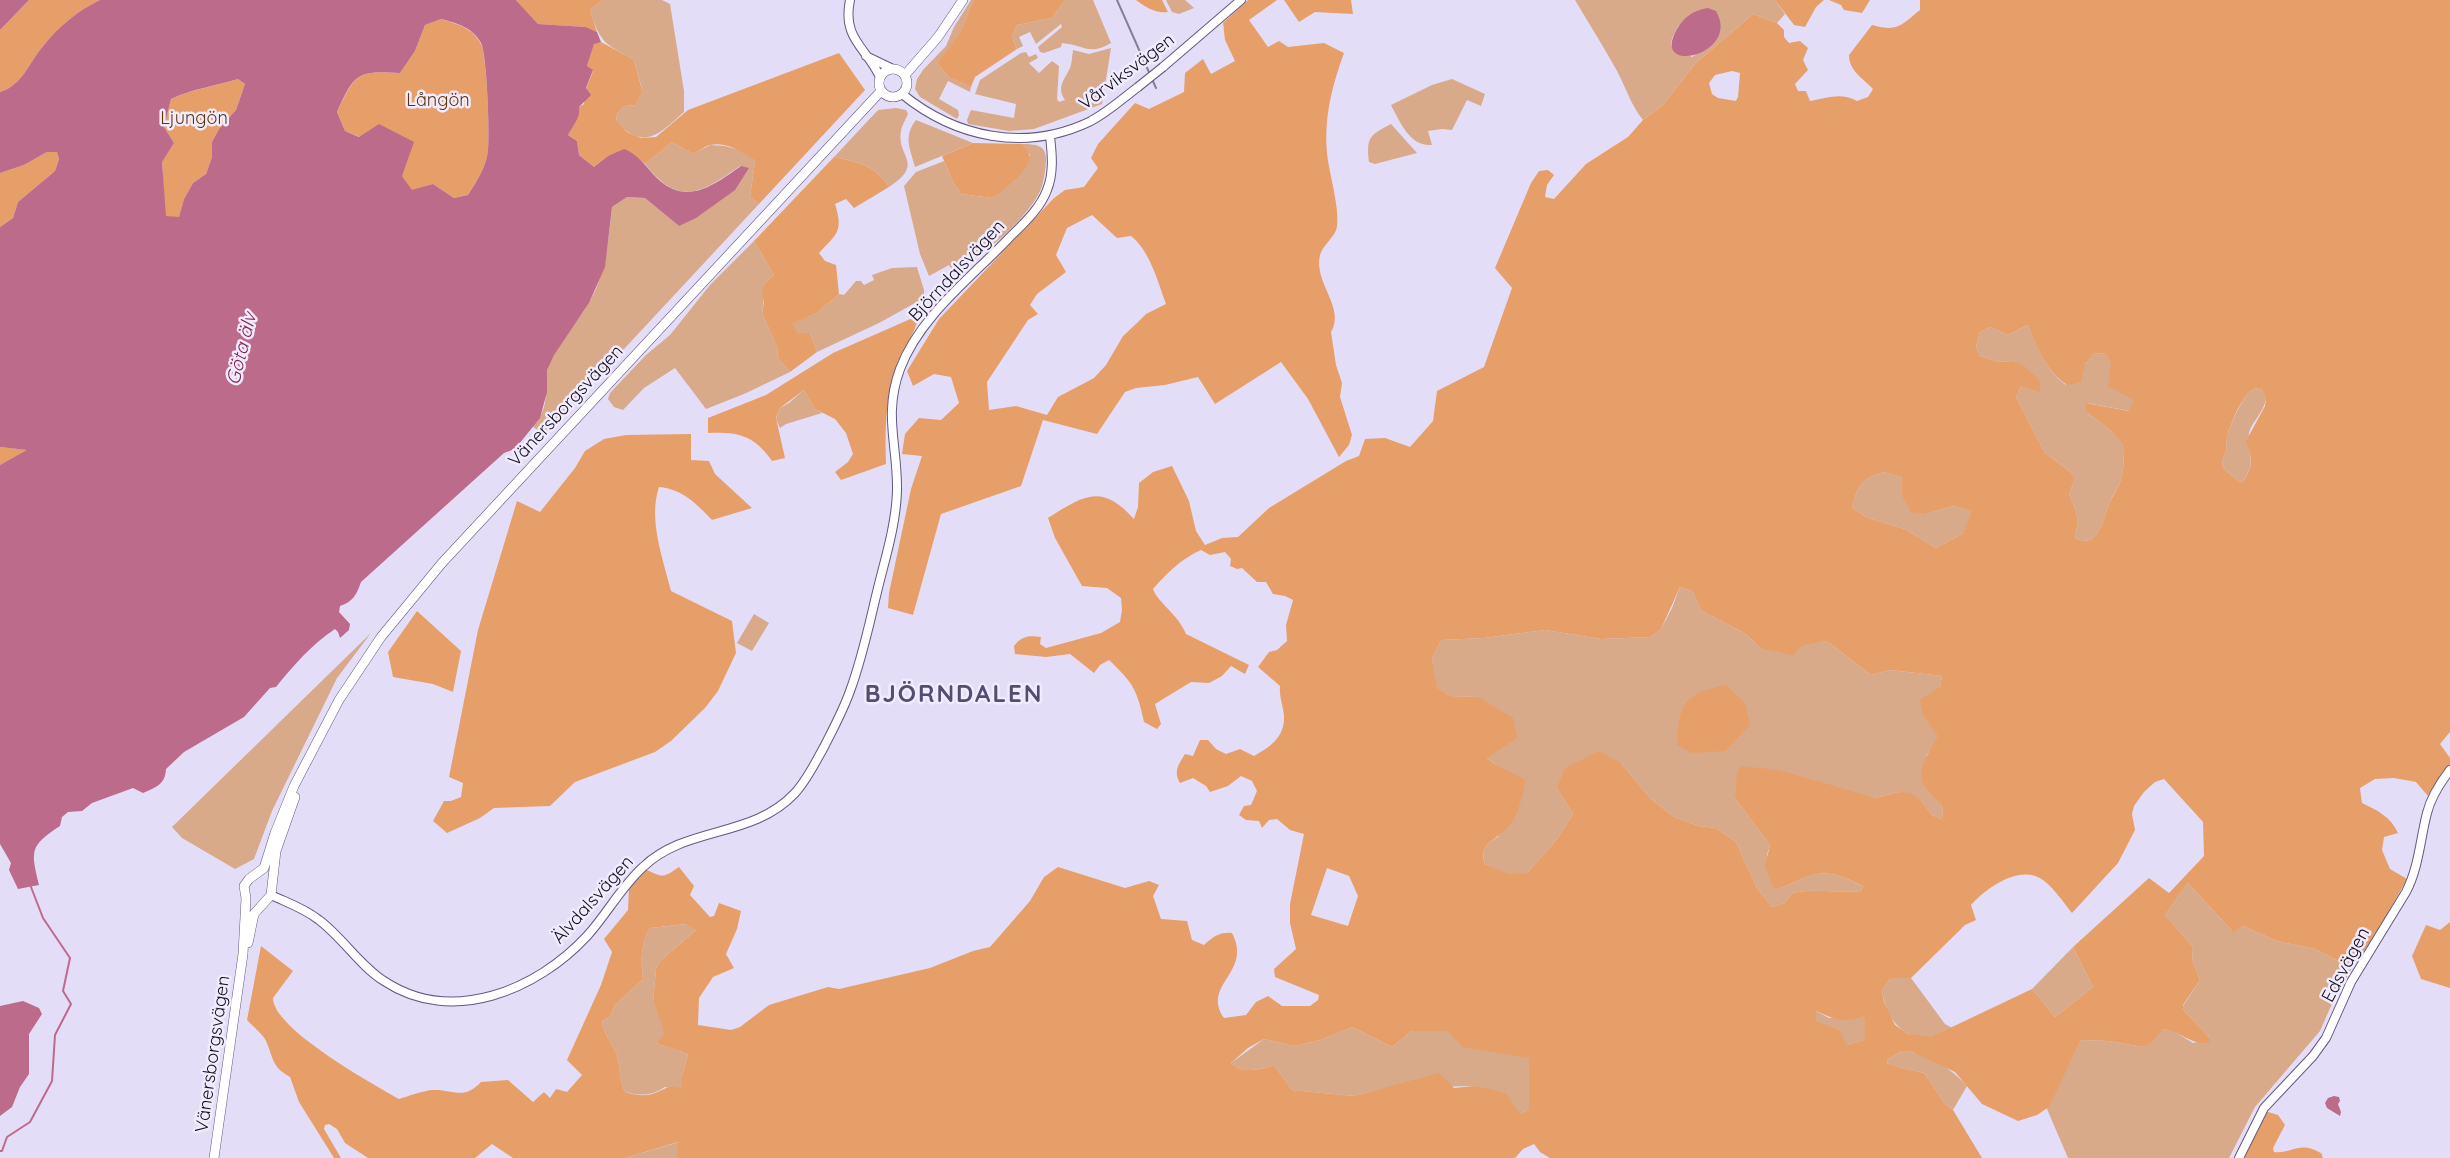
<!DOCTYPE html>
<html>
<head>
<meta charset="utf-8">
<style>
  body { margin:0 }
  canvas { display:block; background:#e4ddf8 }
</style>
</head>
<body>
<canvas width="2450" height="1158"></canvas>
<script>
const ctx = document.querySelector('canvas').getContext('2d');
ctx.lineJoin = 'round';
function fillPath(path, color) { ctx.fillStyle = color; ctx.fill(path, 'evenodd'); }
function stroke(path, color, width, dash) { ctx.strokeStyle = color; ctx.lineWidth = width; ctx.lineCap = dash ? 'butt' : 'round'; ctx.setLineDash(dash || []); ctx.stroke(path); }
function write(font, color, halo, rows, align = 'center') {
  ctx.font = font + ' Quicksand,sans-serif'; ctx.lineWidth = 5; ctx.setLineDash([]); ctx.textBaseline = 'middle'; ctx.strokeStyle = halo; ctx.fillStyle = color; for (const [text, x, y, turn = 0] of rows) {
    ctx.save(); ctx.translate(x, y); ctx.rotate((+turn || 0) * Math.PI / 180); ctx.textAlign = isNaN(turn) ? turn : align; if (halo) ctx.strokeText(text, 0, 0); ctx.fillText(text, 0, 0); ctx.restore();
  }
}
const green = new Path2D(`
  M603 0H662L670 4 684 91V112C659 134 645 151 616 122L617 114 625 106 636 105 642 89 634 60C605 44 600 43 590 10Z
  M971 0H974C970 7 968 13 965 21 960 35 948 52 937 63L949 77 971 87 970 92 948 81 939 99 958 110 959 115 957 119 920 97 915 89 917 79 923 70 946 46 954 27Z
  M1065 0H1093L1111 43C1089 56 1084 45 1062 43L1061 47 1044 53 1040 52 1038 47 1062 27 1061 24 1036 44 1030 32 1019 37 1023 46 1017 49 1012 37 1017 25 1052 18Z
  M1166 0H1185L1194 8 1179 14 1172 12Z
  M1575 0H1775L1785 14 1777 23 1753 14 1695 64 1663 105 1643 120C1631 105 1626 88 1617 71 1604 47 1589 24 1575 0ZM1679 25 1710 46 1692 57 1671 45 1672 38Z
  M1111 48 1102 104 1034 129 1009 131 968 124 967 120 971 110 1014 118 1016 104 975 94 980 80 1021 53 1026 52 1029 57 1036 54 1038 58 1029 63 1039 73 1052 61 1059 66 1057 99 1059 102 1065 100C1056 87 1065 79 1070 68 1072 63 1072 56 1073 50L1089 54Z
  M1452 79 1485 94 1481 106 1467 100 1452 130 1442 129 1428 131 1432 145C1410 147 1400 122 1391 105L1432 85Z
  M896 108 906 110 908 114C906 119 902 125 901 131 896 157 926 163 889 187 875 165 858 162 834 157L878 110Z
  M916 120 973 143 915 167C910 148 903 137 916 120Z
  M1391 124 1417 153 1375 164 1369 162C1366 137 1370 135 1391 124Z
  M672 142 693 154 710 145 725 146 740 150 755 161 750 197 759 204 544 435 532 426C552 406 543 392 547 370 552 347 575 326 587 306 606 276 608 241 612 207L627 197 645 198 679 226 748 169 740 166C701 193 680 208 645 164Z
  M1023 144C1035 144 1046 145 1046 159 1046 168 1044 178 1042 186 1033 215 979 259 954 273L949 265 929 276 920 254 904 186 916 172 944 161 953 182 961 194 992 198 1014 181 1030 155Z
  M754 241 774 275 766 282 762 313 777 347 778 358 790 372 744 394 706 409 675 368 644 388 623 410 614 407 608 399 610 393 646 355 670 335 710 285Z
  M917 267 924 290V298L879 323 817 352 810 333H798L791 324 817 313 839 294 844 295 856 281H861L864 285 874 280 872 275 892 268Z
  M2028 325C2038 348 2045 370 2066 385L2095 353 2106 354 2135 400 2130 411 2087 403 2085 411 2110 430 2124 444C2124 455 2124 468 2121 479 2119 488 2112 495 2109 504 2103 519 2099 550 2075 538L2078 522 2076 511 2069 494 2073 484V474L2045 453 2016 397 2021 386 2012 361 1999 362 1980 356 1976 347 1980 332 1991 327 2007 335Z
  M2255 388 2262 390 2266 399C2264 412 2251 423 2249 433 2246 455 2258 460 2243 481L2239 482 2223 468 2222 461 2226 451 2227 435 2237 411 2247 394Z
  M804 390 815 409 822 413 786 424 780 428 776 419 780 408 789 403Z
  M1883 472 1903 477 1902 496 1926 514 1953 506 1973 511 1962 534 1936 548 1905 529 1868 518 1852 508C1858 485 1860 480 1883 472Z
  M1680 587 1692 591 1702 611 1746 634 1760 648 1827 641 1871 675 1890 670 1942 676 1940 687 1923 716 1939 736 1926 756 1939 802 1943 808 1942 819 1932 815 1921 800 1898 792 1876 798 1834 787 1735 798 1770 845 1767 855 1779 889C1816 872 1824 866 1863 886L1861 891C1836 893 1815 888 1792 893L1785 903 1772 907 1757 888 1736 842 1716 828 1699 826 1674 817 1650 798 1621 763 1557 788 1573 814 1557 839 1527 873 1509 875 1485 864C1480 849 1487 844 1499 836L1496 765 1486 757 1516 738 1478 697 1450 696 1436 688 1432 659 1441 640 1484 638 1545 630 1601 639 1651 637 1661 629 1672 608Z
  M754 614 769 623 752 651 737 643Z
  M371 633 337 678 272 811 254 859 235 869 182 838 172 827Z
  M2188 883 2232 931 2243 926 2277 941 2315 949 2352 968 2335 997 2320 1031 2255 1107 2229 1158H2068L2047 1109 2081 1040 2109 1041 2143 1047 2163 1029 2172 1030 2193 1043 2211 1039 2184 1011 2183 1006 2200 980 2192 959 2193 947 2165 915Z
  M687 924 697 929 660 961 656 969 653 1001 664 1027V1035L656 1043 688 1054 682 1076V1090L665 1087C652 1096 641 1096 625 1092 618 1077 621 1065 616 1053 611 1041 603 1033 602 1021L610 1017 615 1005 643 979C641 961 640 945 650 928Z
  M2073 947 2093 987 2055 1017 2032 989Z
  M1891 978H1911L1945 1024 1952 1028C1945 1031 1937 1036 1931 1037 1901 1041 1886 1016 1882 991Z
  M1816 1011 1829 1018 1864 1016 1866 1040 1847 1045 1816 1021Z
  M1352 1027 1392 1047 1412 1031H1448L1530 1058 1529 1109 1520 1114 1474 1086 1385 1088 1354 1096 1292 1090 1274 1065C1260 1070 1243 1074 1231 1063L1264 1039 1294 1046 1321 1040Z
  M1902 1051C1926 1052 1952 1069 1967 1086L1953 1110 1945 1104 1924 1073C1909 1069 1902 1070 1887 1063L1888 1059Z
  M679 1142 677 1158H625Z`);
const forest = new Path2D(`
  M29 0H100C79 10 59 26 44 45 29 62 23 85 0 92V30Z
  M516 0H603L590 10 597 32 586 27 538 24Z
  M974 0H1065L1052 18 1017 25 1012 37 1017 49 975 77 971 87 949 77 937 63C947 52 960 35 965 21 968 13 970 7 974 0Z
  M1136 0H1162L1168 12C1156 14 1145 7 1136 0Z
  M1248 0H1277L1249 20 1268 47 1279 41 1288 47 1324 43 1344 53C1332 86 1324 117 1327 153 1329 173 1340 208 1337 227 1335 237 1323 245 1320 255 1313 282 1346 308 1331 332L1336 365 1342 383 1340 397 1352 435 1349 445 1339 457 1308 399 1281 362 1215 404 1198 377 1165 385 1136 388 1125 392 1097 434 1043 420 1021 486 941 514 913 615 888 608 889 593 911 489 922 456 902 454 905 434 919 418 941 420 959 403 951 377 934 374 913 386 907 371 939 319 1054 198 1065 190 1084 187 1098 168 1091 158 1098 144 1135 103 1149 109 1184 92 1185 73 1203 59 1211 74 1235 61 1225 40 1223 23ZM1092 215 1117 238 1131 236C1150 251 1158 282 1166 304L1146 314 1137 323 1123 336 1106 365 1094 378 1058 397 1047 415 1016 406 989 410 987 382 1028 320 1038 314 1030 305 1037 294 1066 272 1056 255 1067 228Z
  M1284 0H1351L1353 14 1315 12 1299 22Z
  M1775 0H1824L1816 7 1805 27 1794 25Z
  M1829 0H1870L1862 13 1844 10 1841 5Z
  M1920 0H2450V732L2440 744 2450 758V764L2428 796 2416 782 2394 778 2375 779 2360 788 2362 803C2377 810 2391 817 2398 833L2384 837 2382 850 2390 869 2407 879 2376 934 2352 968 2315 949 2277 941 2243 926 2233 932 2188 883 2165 915 2193 947 2192 959 2200 980 2183 1005 2184 1011 2211 1039 2208 1043C2188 1044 2181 1031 2163 1029L2151 1043 2143 1047 2109 1041 2081 1040 2049 1107 2037 1115 2018 1121 1982 1104 1955 1072 1912 1052 1902 1051 1888 1059 1887 1063C1903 1070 1909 1069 1924 1073L1945 1104 1953 1110 1982 1158H1550L1540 1152 1534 1144 1523 1149 1515 1158H677L678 1142 625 1158H513L492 1144 475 1158H368L345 1143 337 1129 329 1124 325 1125 324 1129 341 1158H334L299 1102 290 1077C271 1066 274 1059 266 1041 262 1033 253 1027 247 1020L261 946 293 971 273 998C273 1029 373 1084 399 1099 409 1096 422 1091 432 1090 454 1089 463 1101 481 1082L508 1080 533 1102 544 1092 550 1098 556 1089 567 1092 582 1075 567 1060 601 985 612 952 604 939 628 910 629 887 645 869C663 878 663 878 679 867L694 886 690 895 710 917 714 916 719 903 741 911 737 929 726 954 734 968 713 977 699 998 698 1025 731 1030 740 1027 769 1005 828 987 839 989 930 968 973 951 990 947 1030 901 1044 877 1058 867 1125 888 1149 881 1159 885 1153 896 1161 919 1187 921 1192 940 1204 945C1213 937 1219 932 1232 933 1253 973 1201 984 1224 1018L1246 1015 1256 1002 1268 996 1282 1006H1310L1318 1000 1319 995 1275 977 1274 969 1296 949 1290 923V904L1304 834 1290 830 1277 819 1269 820 1262 828 1259 821 1246 820 1239 815 1244 806 1251 805 1257 791 1252 781 1241 776 1228 786 1210 792 1206 786 1193 778 1180 783C1173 771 1179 764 1185 754L1193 756 1200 740H1208L1216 749 1226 754 1240 749 1254 756C1270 747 1285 737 1284 716 1283 705 1279 697 1280 686L1258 667 1269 652 1277 650 1287 641 1286 625 1293 600 1285 596 1273 594 1266 582H1257L1242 568 1237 569 1230 566 1231 559 1225 552 1210 555 1201 550C1181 559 1167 573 1153 589 1158 603 1178 614 1186 634L1249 665 1245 674 1231 666 1222 676 1209 683 1191 682 1155 704 1161 724 1157 729 1144 722C1137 689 1133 683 1109 660L1100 665 1094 673 1070 654 1046 657 1015 654 1014 646C1021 636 1029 635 1041 637L1040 644 1046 648 1101 633 1120 622 1122 610 1121 598 1107 588 1082 586 1055 538 1048 518C1084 495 1102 483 1134 519L1138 507 1139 483 1153 472 1172 466 1189 501 1196 531 1205 545 1222 538 1238 537 1269 508 1346 461 1359 456 1365 439 1385 438 1410 447 1433 421 1437 391 1484 367 1512 288 1495 268 1531 183 1539 171 1548 170 1554 175 1547 185 1545 197 1554 199 1586 164 1628 137 1643 120 1663 105 1695 64 1753 14 1777 23 1784 30V37L1789 43 1800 41 1808 48 1803 60 1808 70 1795 84 1798 91H1806L1810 101C1827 98 1841 92 1857 101L1868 97 1873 89C1863 78 1849 71 1849 55L1872 25C1898 32 1900 26 1920 10ZM1732 71 1740 73 1738 97 1736 101 1718 98 1712 94 1709 83 1715 75ZM2028 325C2038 349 2045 370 2067 385L2081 382 2085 364 2095 353 2106 354 2111 364 2108 386 2134 400 2129 411 2086 403 2085 411 2110 430 2124 445C2124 456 2124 468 2121 479 2119 488 2112 496 2109 504 2103 519 2099 550 2075 538L2078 522 2076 511 2069 494 2073 484V474L2045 453 2016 397 2021 386 2040 392V381L2024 366 2012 361 1999 362 1980 356 1976 347 1980 332 1991 327 2007 335ZM2255 388 2262 390 2266 399 2265 406 2246 441C2252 458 2254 466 2243 481L2239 482 2223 468 2222 461 2226 451 2227 435 2237 410 2247 394ZM1883 472 1902 477V496L1911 512 1926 514 1953 506 1972 511 1962 534 1936 548 1905 529 1868 518 1852 508C1858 485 1860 480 1883 472ZM1680 587 1692 591 1702 611 1746 634 1760 648 1792 655 1803 645 1827 641 1871 675 1890 670 1942 676 1940 687 1920 700 1923 716 1938 736C1930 750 1916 769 1924 785 1929 793 1938 800 1943 808L1942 819 1932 815 1921 800 1910 793 1898 792 1876 798 1779 770 1741 766 1737 772 1735 798 1770 845 1765 866 1773 887 1779 889C1816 872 1824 866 1863 886L1861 891C1837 893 1815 888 1792 893L1785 903 1772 907 1757 888 1736 842 1716 828 1699 826 1674 817 1650 798 1621 763 1599 751 1565 768 1557 788 1573 814 1557 839 1527 873 1509 874 1485 864C1477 843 1498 840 1509 826 1518 815 1524 794 1525 779L1496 765 1487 758 1517 738 1513 718 1478 697 1450 696 1437 688 1432 659 1441 640 1484 638 1545 630 1601 639 1651 637 1661 629ZM2164 779 2203 822 2204 856 2169 893 2149 878 2073 947 2093 987 2055 1017 2032 989 1931 1037 1908 1034 1895 1025 1884 1002 1882 991 1891 978H1911L1965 925 1976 920 1971 905C1985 889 2020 863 2043 880 2054 888 2063 902 2072 913L2118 863 2135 830 2132 814 2134 806 2144 792 2155 782ZM1327 868 1349 876 1358 896 1348 926 1311 915ZM686 924 696 930 660 961 656 969 653 1001 663 1027 664 1034 656 1043 688 1054 682 1076V1089C670 1083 666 1089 655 1093 646 1097 634 1095 625 1092 618 1077 621 1065 616 1053 611 1041 603 1033 602 1021L610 1017 615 1005 643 979C641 961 640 945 650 928ZM1816 1011C1833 1019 1845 1024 1864 1016L1865 1040 1847 1045 1839 1030 1816 1021ZM1352 1027 1392 1047 1412 1031H1448L1462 1047 1529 1058V1109L1520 1114 1506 1093 1474 1086 1454 1088 1439 1073 1354 1096 1292 1090 1274 1065C1260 1070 1243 1074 1231 1063L1248 1048 1264 1039 1294 1046 1321 1040Z
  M441 19C457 24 473 28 481 44 487 55 490 137 488 151 486 167 477 181 468 195L454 198 433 184 412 191 402 176 379 125 360 137 345 131 337 112C355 74 357 70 400 73L415 51 425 25Z
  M601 42 634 60 642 90 636 105 625 106 617 114 616 121 627 132 641 138 656 137 688 110 839 53 865 90 759 204 750 197 755 161C743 152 726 141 710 145 705 146 698 152 693 154L672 142 645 164 630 152 608 156 594 167 579 155 577 141 568 135C573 123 577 121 579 107L584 104 586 89 593 71 587 66 594 43Z
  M238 79 245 84 236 110 219 129 212 142V157L206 174 193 183 184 199 179 218 165 216 162 161 174 143 164 127 171 99C193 89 216 86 238 79Z
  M973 143 1023 144C1025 147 1028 150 1029 154 1033 169 1003 191 992 198L961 194 953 182 942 156Z
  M47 152H57L59 159 55 171 18 202 13 218 0 227V173L24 165Z
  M834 157C858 162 875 165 889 187L854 208 846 199 835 204C844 233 836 234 819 253L825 261 836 265 839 294 817 313 792 324 798 333H810L817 352 790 372 778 358 777 347 762 313 764 302 762 291 766 282 774 275 754 241Z
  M915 317H918C915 336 902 350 896 367 885 399 885 431 886 464L841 480 835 472 848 462 853 454 846 433 835 419 815 409 804 390 780 408 776 418 785 458 772 461C754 435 738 432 708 433V418L766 395 833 353Z
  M691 434V460L709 461 715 474 752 508 712 520C697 504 682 489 659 487 648 520 663 558 671 591L732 621 736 653 718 691 705 708 671 741 655 752 575 782 550 806 494 808 480 818 447 833 433 821 444 801H451L461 797 463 783 449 777 478 630 517 501 540 512 575 468 585 451 604 439 626 435Z
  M0 447 29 450 0 465Z
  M417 611 461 651 453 692 433 684 393 677 388 652Z
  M1726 685 1745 703 1750 725 1725 751 1692 753 1677 745C1678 704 1685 693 1726 685Z
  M2450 922V988L2421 979 2412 956 2426 925 2440 930Z
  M2265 1111 2278 1115 2285 1125 2273 1148 2274 1152C2292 1154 2299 1140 2321 1153L2323 1158H2242Z`);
const water = new Path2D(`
  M0 0H29L0 30Z
  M100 0H516L538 24 586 27 597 32 601 42 594 44 587 66 593 70 586 88 591 95 579 107C581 118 572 126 568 135L577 141 579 155 594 167 608 156 624 149C637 154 644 164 653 174 684 208 711 187 741 166L749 168 735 190 696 218 679 226 645 198 627 197 612 207 605 267 589 303 554 355 547 370V392L540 418 515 449 504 453 361 582C357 594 353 602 340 606L339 612 350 624 349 630 340 638 338 632 335 629C312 644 293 666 276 687L270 688 244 717 184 752 166 769C165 785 156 787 143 793L133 788 92 803 82 811 68 812 62 817 60 826C29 846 31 851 39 885L18 889 9 870 11 863 0 844V465L27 450 0 447V227L13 218 18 202 55 171 59 159 57 152H47L24 165 0 173V92C23 85 29 62 44 45 59 26 79 10 100 0ZM441 19C457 23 473 28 481 43 487 54 490 137 488 151 486 167 477 181 468 195L454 198 433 184 412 190 402 176 414 142 379 124 359 137 345 131 337 112C354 74 357 70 400 73L415 51 425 25ZM238 79 245 84 236 110 219 129 212 142V157L206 174 193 183 184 199 179 217 166 216 162 162 174 143 164 127 171 99C192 89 215 86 238 79Z
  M1708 8 1716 11C1742 55 1649 77 1677 29 1684 17 1694 10 1708 8Z
  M23 1001 39 1008 42 1014 29 1034V1074L20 1087 12 1107 0 1116V1006Z
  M2334 1096 2339 1097 2340 1101 2338 1104 2341 1112 2340 1116 2327 1108 2325 1103 2328 1098Z`);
const stream = new Path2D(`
  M0 1151H2L7 1137 30 1122 52 1081 55 1035 71 1004 63 991 70 958 43 918 31 887`);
const tertiary = new Path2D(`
  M850 0C842 39 866 47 880 77
  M866 56 893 69
  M1163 67 1241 0
  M902 94C956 138 1025 152 1089 122 1107 113 1122 99 1138 87
  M271 895C288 903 304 908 319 920 343 938 359 965 384 981 452 1026 537 990 587 936 607 914 621 887 643 867 687 825 752 839 795 793 807 780 815 763 824 747 833 729 843 711 850 691 862 659 869 625 877 592 885 559 896 525 897 491 898 446 883 415 900 369 920 316 971 278 1009 238 1023 224 1040 209 1047 190 1054 173 1052 154 1050 136
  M2239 1158 2264 1108 2313 1056 2326 1038 2351 982 2406 892C2419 867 2420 840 2427 813 2431 797 2440 783 2450 770`);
const secondary = new Path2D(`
  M879 83a14 14 0 1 1 28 0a14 14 0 1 1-28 0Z
  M905 75 938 37 963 0
  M248 943 254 914 271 895 276 851 295 797
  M214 1158 243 954 246 898 244 886 249 879 264 868 275 833 294 786 339 700 381 637 442 563 881 91`);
const rail = new Path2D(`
  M1117 0 1156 88`);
const tertiaryBridge = new Path2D(`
  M1138 87 1163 67`);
const streetNames = [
  ["Vårviksvägen",1127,72,-37],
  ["Björndalsvägen",957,271,-47],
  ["Vänersborgsvägen",566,406,-47],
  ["Älvdalsvägen",593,900,-48],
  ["Edsvägen",2346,965,-62],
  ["Vänersborgsvägen",213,1054,-82]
];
const parkNames = [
  ["Långön",438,101],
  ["Ljungön",194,119]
];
const waterNames = [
  ["Göta älv",242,349,-76]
];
const districtNames = [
  ["BJÖRNDALEN",954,695]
];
fillPath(green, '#d8aa8a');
fillPath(forest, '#e79f69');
fillPath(water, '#bd6b8a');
stroke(stream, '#bd6b8a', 2);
stroke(tertiary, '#645980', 10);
stroke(secondary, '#645980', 10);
stroke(tertiary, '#fff', 8);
stroke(secondary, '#fff', 9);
stroke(rail, '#868095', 2);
stroke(tertiaryBridge, '#645980', 10, []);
stroke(tertiaryBridge, '#fff', 8);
write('18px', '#140f1e', '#f0ecfe', streetNames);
write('18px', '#613308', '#f0ecfe', parkNames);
write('italic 19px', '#872351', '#f0ecfe', waterNames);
ctx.letterSpacing = '2px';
write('bold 24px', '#564c71', '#f0ecfe', districtNames);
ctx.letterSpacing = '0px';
</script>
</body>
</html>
